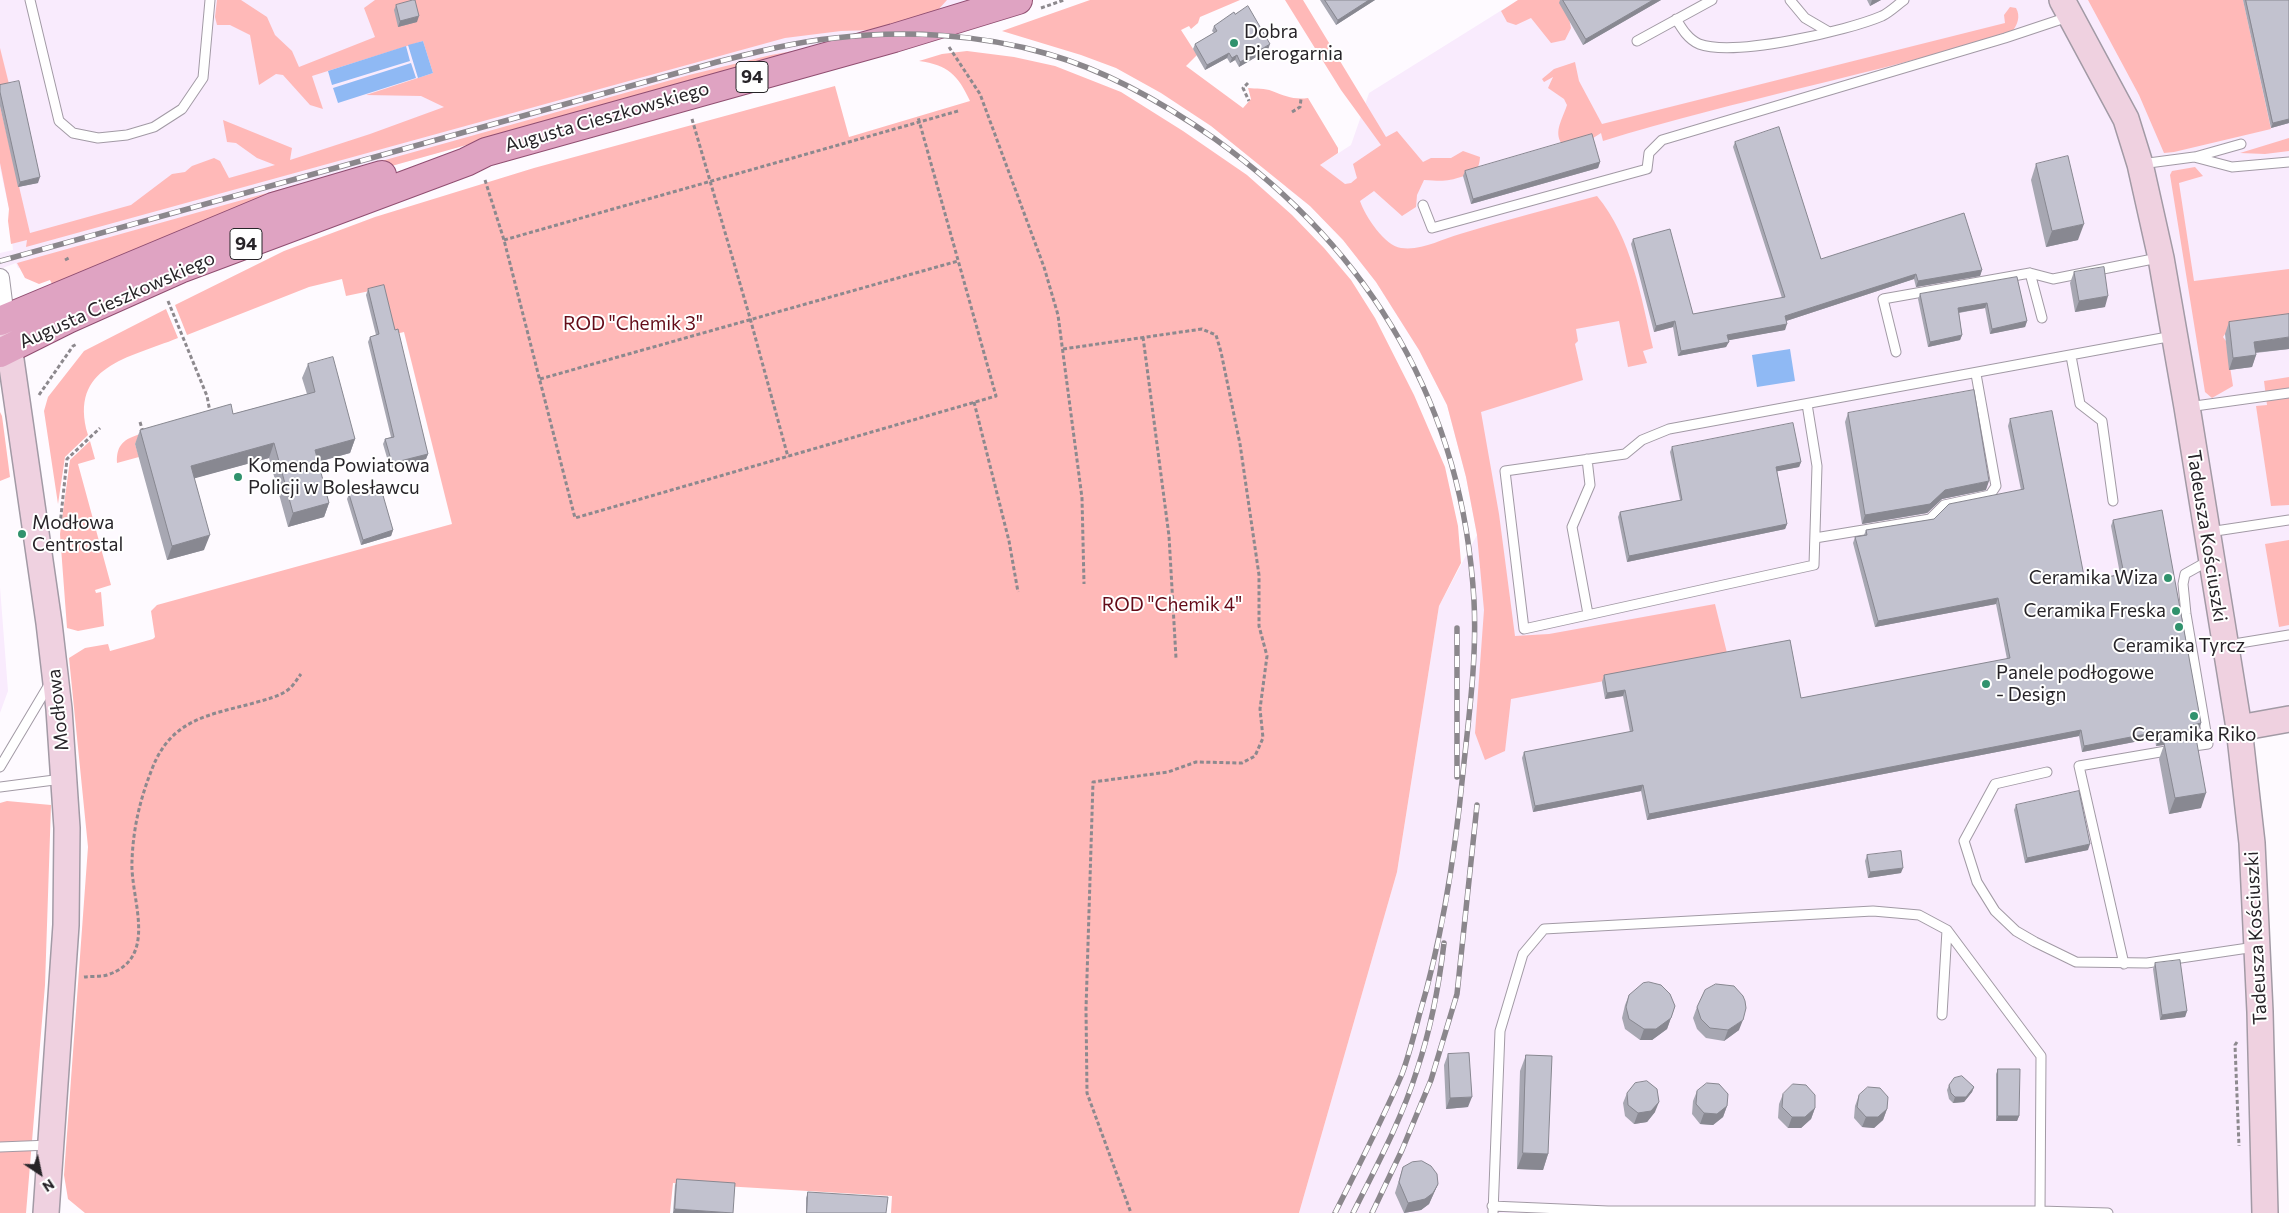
<!DOCTYPE html>
<html>
<head>
<meta charset="utf-8">
<style>
  body { margin:0 }
  #map { position:relative; width:2289px; height:1213px; overflow:hidden; background:#fefaff; font-family:Commissioner,sans-serif }
  canvas { display:block }
  .north { position:absolute; left:15px; top:1148px; width:50px; height:50px; -webkit-text-stroke:4px #fff; paint-order:stroke; rotate:146deg; font-size:14px; font-weight:700; line-height:20px; text-align:center; color:#272428 }
  .north::after { content:''; display:block; margin:auto; width:18px; height:22px; background:#272428; clip-path:polygon(50% 0,100% 100%,50% 72%,0 100%) }
</style>
</head>
<body>
<div id="map">
<canvas width="2289" height="1213"></canvas>
<div class="north">N</div>
</div>
<script>
const ctx = document.querySelector('canvas').getContext('2d');
ctx.lineJoin = 'round';
function fillPath(path, color) { ctx.fillStyle = color; ctx.fill(path, 'evenodd'); }
function stroke(path, color, width, dash) { ctx.strokeStyle = color; ctx.lineWidth = width; ctx.lineCap = dash ? 'butt' : 'round'; ctx.setLineDash(dash || []); ctx.stroke(path); }
function write(font, color, halo, rows, align = 'center') {
  ctx.font = font + ' Commissioner,sans-serif'; ctx.lineWidth = 4; ctx.setLineDash([]); ctx.textBaseline = 'middle'; ctx.strokeStyle = halo; ctx.fillStyle = color; for (const [text, x, y, turn = 0] of rows) {
    ctx.save(); ctx.translate(x, y); ctx.rotate((+turn || 0) * Math.PI / 180); ctx.textAlign = isNaN(turn) ? turn : align; if (halo) ctx.strokeText(text, 0, 0); ctx.fillText(text, 0, 0); ctx.restore();
  }
}
const built = new Path2D(`
  M0 0H970L928 15 313 188 18 268 16 263 0 269V253L13 250 9 209 0 168Z
  M1518 0H2289V719L2239 728 2265 1213H1299L1397 872 1439 606 1477 535 1466 477 1447 405 1420 352 1376 282 1343 240 1310 206 1286 187 1351 145 1369 93Z
  M0 587 8 691 0 713Z`);
const green = new Path2D(`
  M217 0H241L267 17 275 35 292 51 299 67 375 37 364 8 375 0H947L937 11 874 30 841 31 785 38 26 247 27 240 11 244 8 221 9 209 0 163V106L30 233 131 205 172 174 185 172 192 166 214 158 220 161 229 178 275 165 257 158 236 143 227 142 223 120 292 148 290 160 370 134 444 107 421 96 366 95 433 73 423 41 312 76 323 109 310 105 283 75 276 74 259 85 250 35 230 25H217L215 17Z
  M1090 0H1240L1200 17 1198 23 1191 29 1189 26 1181 30 1197 55 1186 66 1243 108 1251 99 1248 88C1256 89 1265 88 1272 91 1285 96 1294 100 1308 98L1338 148V153L1320 165 1345 184 1351 183 1357 178 1353 164 1381 145 1341 90 1285 0H1303L1386 137 1397 131 1423 162 1431 158H1451L1463 151 1480 157C1479 171 1475 172 1464 176 1446 182 1442 181 1424 180L1417 195 1416 207 1402 216 1374 191 1360 201C1365 216 1385 246 1401 248 1422 251 1441 239 1460 234 1506 220 1552 208 1597 196 1632 238 1641 297 1653 348L1643 351 1647 363 1628 367 1619 321 1576 329 1578 341 1575 344 1583 380 1481 412 1499 514 1515 636 1549 634 1715 604 1728 657 1511 699 1505 751 1485 760 1475 733 1484 610 1477 535 1466 477 1447 405 1419 350 1376 282 1343 240 1310 206 1211 126 1161 93 1116 68 1081 55 1002 31Z
  M1518 0H1565L1571 28 1565 40 1551 43 1531 18 1516 25 1507 22 1501 11Z
  M2088 0H2243L2271 129 2174 152 2164 153 2139 95Z
  M2010 7 2016 8C2021 17 2017 25 2012 32 1877 74 1738 99 1603 141L1601 133 1590 140 1564 147C1552 133 1562 121 1567 105L1564 99 1548 88 1553 77 1544 82 1542 79 1554 69 1575 62 1579 81 1602 124 2005 23 2004 15Z
  M820 46 313 188 175 233 53 286 50 280 39 284 25 278 17 263 689 75 771 55Z
  M0 48 10 88 0 90Z
  M967 51 1014 57 1055 66 1121 92 1183 131 1247 175 1292 215 1324 248 1351 280 1375 318 1414 395 1445 467 1458 526 1461 563 1439 606 1397 872 1299 1213H891L892 1196 673 1183 670 1213H85L68 1199 64 1175 88 847 69 658 85 648 108 644 110 651 153 639 155 637 151 611 157 605 452 524 404 332 391 335 384 288 346 296 342 279 309 287 187 335 175 305 284 251 375 217 534 168 835 86 849 137 970 101C958 75 948 65 919 61L942 54Z
  M2289 138V151L2265 154 2240 153Z
  M2195 167 2203 176 2179 183 2194 281 2289 269V326L2225 334 2223 337 2226 341 2233 386 2212 398 2205 392 2170 175 2172 171Z
  M166 309 178 338C129 358 68 366 88 435L65 457 58 504 44 411 48 397 84 351Z
  M2289 377V505L2271 506 2256 406 2267 405 2264 381Z
  M0 412 2 416 10 477 0 481Z
  M140 434 135 444 139 457 117 463C116 444 125 439 140 434Z
  M90 441 95 459 78 464 111 585 95 590 96 593 101 592 104 626 78 631 67 628 60 534 70 460Z
  M2289 540V625L2279 627 2265 544Z
  M7 801 51 805 45 985 26 1213H0V803Z`);
const water = new Path2D(`
  M423 41 433 73 418 78 408 45Z
  M406 46 410 61 332 85 328 71Z
  M411 63 416 78 338 103 333 88Z
  M1790 349 1795 381 1757 387 1752 355Z`);
const path = new Path2D(`
  M1041 8 1064 0
  M949 47 980 94 1044 267 1058 315 1082 498 1084 584
  M1248 83 1243 88 1249 101
  M1292 112 1300 107 1301 99
  M692 119 750 318 788 457
  M485 180 504 240 575 518 996 396 918 117
  M504 240 958 111
  M65 260 69 258
  M168 301 207 396 210 412
  M1143 337 1169 536 1176 658
  M1063 349 1202 329 1216 335 1221 352 1240 444 1259 575V626L1267 656 1260 709 1263 738 1255 756 1242 763 1196 762 1168 772 1093 782 1086 1009 1087 1093 1131 1213
  M540 379 958 261
  M39 395 73 346 77 344
  M974 402 1009 541 1018 592
  M140 422 143 432
  M60 525 67 459 100 428
  M84 977C91 976 101 977 107 975 160 958 130 899 132 861 133 829 140 799 152 769 171 719 209 715 254 703 267 699 279 697 289 689 294 685 297 679 301 674
  M2237 1042 2235 1045 2239 1146`);
const lane = new Path2D(`
  M30 0 59 121 73 133 98 138 127 135 154 127 182 109 203 78 210 0
  M1790 0 1805 18 1829 32
  M1676 19C1682 29 1688 39 1699 44 1735 57 1847 31 1882 16 1890 12 1897 5 1904 0
  M1637 41 1712 0
  M2195 157 2241 144
  M2141 164 2194 157 2232 167 2289 162
  M1423 205 1432 228 1647 169 1649 153 1662 140 2005 38 2068 17
  M2030 273 2042 318
  M1896 352 1883 299 2030 273 2053 279 2158 258
  M2071 356 2080 404 2102 421 2113 501
  M1807 404 1817 466 1814 565 1524 629 1505 471 1625 454 1642 440 1669 429 2173 336
  M2188 407 2289 393
  M1587 459 1590 485 1572 527 1588 614
  M2209 532 2289 520
  M1815 538 1930 519 1944 505 1990 495 1996 486 1976 374
  M2228 645 2289 635
  M2187 747 2208 744 2186 614 2183 584 2185 574 2210 560
  M0 767 50 683
  M2047 772 1995 784 1964 841 1977 882 1995 911 2016 931 2035 942 2076 962 2147 963 2255 947
  M0 787 62 779
  M2124 964 2079 766 2172 750
  M1942 1015 1947 930
  M0 1147 50 1145
  M1492 1206 1608 1211H2040L2108 1213
  M1493 1213 1500 1031 1523 954 1544 929 1873 911 1919 915 1947 930 2041 1056 2040 1211`);
const street = new Path2D(`
  M0 278 5 318`);
const secondary = new Path2D(`
  M2062 0 2126 119 2140 164 2161 258 2187 407 2239 728 2252 843 2260 1012 2265 1213
  M5 318 49 623 59 709 67 828 66 925 46 1213
  M2239 728 2289 719`);
const primary = new Path2D(`
  M0 321 273 207 382 175
  M0 353 68 319 180 269 466 162 486 152 894 38 1018 0`);
const rail = new Path2D(`
  M0 261 717 62C756 52 795 42 835 38 905 30 980 34 1048 54 1107 71 1165 104 1215 139 1372 252 1463 406 1474 601 1477 658 1469 715 1463 772 1455 855 1443 936 1419 1016 1414 1035 1409 1055 1402 1074 1382 1121 1358 1167 1335 1213
  M1457 777V628
  M1353 1213C1376 1167 1402 1119 1417 1070 1431 1028 1439 986 1444 943
  M1372 1213 1402 1150 1431 1080 1457 994 1477 805`);
const wall = new Path2D(`
  M1320 0H1375L1336 25Z
  M1560 0H1661L1583 45 1559 3Z
  M1867 0H1881L1870 6Z
  M2243 0H2289V123L2271 128Z
  M396 5 417 22 398 27 394 10Z
  M1214 26 1268 50 1239 67 1235 60 1230 63 1227 58 1205 70 1193 49 1195 44 1214 33 1212 31Z
  M0 85 38 183 18 187 0 106Z
  M1735 142 1821 259 1982 270 1980 276 1916 287 1914 279 1786 321 1785 330 1728 340 1726 347 1678 356 1673 327 1654 332 1631 244 1633 239 1693 314 1782 298 1733 147Z
  M1600 162 1598 168 1471 204 1463 176 1465 171Z
  M2036 164 2078 240 2046 247 2031 180Z
  M2074 272 2105 307 2075 312 2070 283Z
  M2017 277 2027 321 2025 327 1990 334 1985 308 1959 313 1962 335 1960 340 1928 347 1918 299 1920 294Z
  M368 289 395 330 428 454 426 459 390 468 383 444 385 439 391 437 368 342 370 337 376 335 366 295Z
  M2229 322 2289 349 2256 353V355L2252 367 2229 370 2225 334Z
  M308 364 355 439 350 453 318 462 329 503 324 517 288 527 269 458 194 478 204 550 167 560 135 444 140 430 233 414 307 394 302 378Z
  M1848 413 1986 490 1942 499 1927 513 1862 524 1845 422Z
  M2010 419 2085 581 2120 574 2111 526 2113 520 2201 723 2199 729 2190 731V735L2189 739 2201 808 2169 814 2159 759 2164 745 2156 746 2155 738 2082 752 2079 736 1647 820 1641 791 1533 812 1522 758 1524 752 1630 732 1623 696 1605 699 1602 682 1604 675 1801 698 2007 659 1996 604 1875 627 1853 543 1855 537 1864 535 1866 530 1934 519 2021 490 2008 426Z
  M1672 447 1801 462 1799 467 1777 471 1787 524 1785 529 1627 562 1618 517 1620 512 1680 500 1670 452Z
  M349 494 393 530 391 536 361 545 347 499Z
  M2016 805 2088 850 2025 863 2014 810Z
  M1867 855 1901 873 1868 878 1865 861Z
  M2155 963 2187 1011 2185 1017 2160 1020 2153 969Z
  M1629 995 1675 1006 1667 1029 1652 1040H1640L1625 1029 1622 1018 1625 1005Z
  M1697 1007 1739 1030 1724 1041 1706 1038 1697 1029 1693 1018Z
  M1448 1054 1468 1107 1446 1109 1444 1065Z
  M1526 1055 1548 1154 1543 1170 1517 1169 1520 1071Z
  M1998 1069 2019 1116 2017 1121H1996V1074Z
  M1949 1085 1974 1087 1972 1092 1964 1102 1953 1103 1949 1099 1947 1090Z
  M1697 1091 1727 1106 1723 1117 1713 1125 1700 1124 1692 1114 1693 1101Z
  M1627 1093 1655 1112 1647 1122 1634 1124 1625 1116 1623 1103Z
  M1783 1094 1815 1108 1811 1119 1801 1128H1788L1778 1118 1779 1104Z
  M1859 1095 1887 1109 1883 1120 1874 1128 1862 1127 1854 1118 1855 1106Z
  M1403 1167 1438 1184 1429 1204 1421 1210 1404 1213 1395 1193Z
  M677 1179 733 1213H673L675 1185Z
  M808 1192 886 1213H806V1198Z`);
const shadedWall = new Path2D(`
  M1369 0H1375L1336 25 1338 20Z
  M1653 0H1661L1583 45 1586 39Z
  M1872 0H1881L1870 6Z
  M419 16 417 22 398 27 400 21Z
  M1270 44 1268 50 1239 67 1240 62Z
  M1229 53 1227 58 1205 70 1207 65Z
  M1237 55 1235 60 1230 63 1232 58Z
  M2289 119V123L2271 128 2273 123Z
  M1600 162 1598 168 1471 204 1473 199Z
  M40 177 38 183 18 187 20 182Z
  M2084 224 2078 240 2046 247 2052 231Z
  M1982 270 1980 276 1916 287 1918 281Z
  M1916 274 1914 279 1783 322 1785 316Z
  M2108 296 2105 307 2075 312 2079 301Z
  M1987 303 1985 308 1956 313 1958 308Z
  M1675 321 1673 327 1654 332 1656 326Z
  M2027 321 2025 327 1990 334 1992 329Z
  M1787 324 1785 330 1725 341 1727 335Z
  M1962 335 1960 340 1928 347 1930 342Z
  M2289 337V349L2250 353 2254 342Z
  M1729 342 1726 347 1678 356 1681 351Z
  M2256 355 2252 367 2229 370 2233 358Z
  M355 439 350 453 310 464 315 450Z
  M274 443 269 458 185 481 191 466Z
  M428 454 426 459 390 468 392 463Z
  M1801 462 1799 467 1774 472 1776 467Z
  M1989 481 1986 490 1942 499 1927 513 1862 524 1865 515 1945 490Z
  M329 503 324 517 288 527 293 513Z
  M1787 524 1785 529 1627 562 1629 556Z
  M393 530 391 536 361 545 363 540Z
  M210 535 204 550 167 560 172 546Z
  M1998 598 1996 604 1875 627 1878 621Z
  M1625 690 1623 696 1605 699 1607 693Z
  M2201 723 2199 729 2186 732 2189 726Z
  M2081 730 2079 736 1647 820 1649 814Z
  M2157 732 2155 738 2082 752 2084 746Z
  M2190 735 2188 741 2164 743V745L2156 746 2159 740Z
  M1643 785 1641 791 1533 812 1535 806Z
  M2206 793 2201 808 2169 814 2175 798Z
  M2090 844 2088 850 2025 863 2027 858Z
  M1903 868 1901 873 1868 878 1870 872Z
  M2187 1011 2185 1017 2160 1020 2162 1015Z
  M1671 1018 1667 1029 1652 1040H1640L1644 1029Z
  M1743 1020 1739 1030 1724 1041 1728 1030Z
  M1974 1087 1972 1092 1964 1102 1953 1103 1955 1097Z
  M1472 1097 1468 1107 1446 1109 1450 1098Z
  M1659 1102 1655 1112 1647 1122 1634 1124 1638 1113Z
  M1727 1106 1723 1117 1713 1125 1700 1124 1704 1113Z
  M1815 1108 1811 1119 1801 1128H1788L1792 1117Z
  M1887 1109 1883 1120 1874 1128 1862 1127 1866 1117Z
  M1998 1116H2019L2017 1121H1996Z
  M1523 1153 1548 1154 1543 1170 1517 1169Z
  M1438 1184 1429 1204 1421 1210 1404 1213 1408 1203Z
  M675 1209 729 1213H673Z`);
const building = new Path2D(`
  M413 0H415L419 16 400 21 396 5Z
  M1325 0H1369L1338 20Z
  M1563 0H1653L1586 39Z
  M2246 0H2289V119L2273 123Z
  M1248 6 1270 44 1240 62 1237 55 1232 58 1229 53 1207 65 1195 44 1217 31 1214 26 1234 12 1235 14Z
  M19 81 40 177 20 182 0 92V85Z
  M1779 127 1821 259 1964 213 1982 270 1918 281 1916 274 1785 316 1787 324 1727 335 1729 342 1681 351 1675 321 1656 326 1633 239 1670 229 1693 314 1785 297 1735 142Z
  M1592 134 1600 162 1473 199 1465 171Z
  M2068 156 2084 224 2052 231 2036 164Z
  M2104 267 2108 296 2079 301 2074 272Z
  M2017 277 2027 321 1992 329 1987 303 1958 308 1962 335 1930 342 1920 294Z
  M384 285 395 330 398 329 428 454 392 463 385 439 394 437 370 337 379 334 368 289Z
  M2289 314V337L2254 342 2256 355 2233 358 2229 322Z
  M333 357 355 439 315 450 329 503 293 513 274 443 191 466 210 535 172 546 140 430 231 404 233 414 315 392 308 364Z
  M1974 390 1989 481 1945 490 1930 504 1865 515 1848 413Z
  M2052 411 2085 581 2124 574 2113 520 2162 510 2201 723 2189 726 2190 735 2159 740 2157 732 2084 746 2081 730 1649 814 1643 785 1535 806 1524 752 1633 731 1625 690 1607 693 1604 675 1790 640 1801 698 2010 658 1998 598 1878 621 1855 537 1867 535 1866 530 1934 519 1949 504 2024 489 2010 419Z
  M1793 423 1801 462 1776 467 1787 524 1629 556 1620 512 1682 500 1672 447Z
  M380 485 393 530 363 540 349 494Z
  M2196 738 2206 793 2175 798 2164 743Z
  M2079 791 2090 844 2027 858 2016 805Z
  M1901 851 1903 868 1870 872 1867 855Z
  M2180 960 2187 1011 2162 1015 2155 963Z
  M1649 982 1661 985 1670 994 1675 1006 1671 1018 1656 1029H1644L1629 1019 1626 1007 1629 995 1643 983Z
  M1716 984 1734 986 1743 996 1745 1001 1746 1008 1743 1020 1728 1030 1710 1028 1701 1019 1697 1007 1705 990Z
  M1469 1053 1472 1097 1450 1098 1448 1054Z
  M1526 1055 1552 1056 1548 1154 1523 1153Z
  M1998 1069H2020L2019 1116H1998Z
  M1962 1076 1974 1087 1966 1097H1955L1951 1093 1949 1085 1954 1078Z
  M1647 1081 1657 1089 1659 1102 1651 1111 1638 1113 1628 1105 1627 1093 1635 1083Z
  M1707 1083 1719 1084 1728 1094 1727 1106 1717 1114 1704 1113 1696 1104 1697 1091Z
  M1793 1084 1806 1085 1815 1095V1108L1805 1117H1792L1782 1107 1783 1094Z
  M1868 1087 1880 1088 1888 1097 1887 1109 1878 1117H1866L1857 1107 1859 1095Z
  M1422 1161 1431 1166 1437 1174 1438 1184 1433 1193 1425 1199 1408 1203 1399 1182 1403 1167 1412 1162Z
  M677 1179 735 1183 733 1213 675 1209Z
  M808 1192 888 1197 886 1213H807Z`);
const markers = [
  [1234,43,5,"#30926d"],
  [238,477,5,"#30926d"],
  [22,534,5,"#30926d"],
  [2168,578,5,"#30926d"],
  [2176,611,5,"#30926d"],
  [2179,627,5,"#30926d"],
  [1986,684,5,"#30926d"],
  [2194,716,5,"#30926d"]
];
const shields = [
  [752,77,32],
  [246,244,32]
];
const shieldNames = [
  ["94",752,77],
  ["94",246,244]
];
const poiNames = [
  ["Dobra",1244,32],
  ["Pierogarnia",1244,54],
  ["Komenda Powiatowa",248,466],
  ["Policji w Bolesławcu",248,488],
  ["Modłowa",32,523],
  ["Centrostal",32,545],
  ["Ceramika Wiza",2158,578,"right"],
  ["Ceramika Freska",2166,611,"right"],
  ["Ceramika Tyrcz",2179,646,"center"],
  ["Panele podłogowe",1996,673],
  ["- Design",1996,695],
  ["Ceramika Riko",2194,735,"center"]
];
const streetNames = [
  ["Augusta Cieszkowskiego",607,117,-16],
  ["Augusta Cieszkowskiego",117,300,-24],
  ["Tadeusza Kościuszki",2207,536,81],
  ["Modłowa",58,710,-96],
  ["Tadeusza Kościuszki",2256,938,-93]
];
const parkNames = [
  ["ROD \"Chemik 3\"",633,324],
  ["ROD \"Chemik 4\"",1172,605]
];
fillPath(built, '#f9ebfd');
fillPath(green, '#ffb9b8');
fillPath(water, '#8fb9f4');
stroke(lane, '#a29aa5', 11);
stroke(street, '#a29aa5', 20);
stroke(secondary, '#a29aa5', 28);
stroke(primary, '#904e71', 30);
stroke(path, '#8d898e', 3, [4, 2.5]);
stroke(lane, '#fff', 9);
stroke(street, '#fff', 18);
stroke(secondary, '#efd1e0', 25);
stroke(primary, '#dfa3c2', 28);
stroke(rail, '#8b878c', 5.5);
stroke(rail, '#fff', 4, [11]);
fillPath(wall, '#a7a7b2');
fillPath(shadedWall, '#888891');
fillPath(building, '#c2c2cf');
stroke(building, '#888891', 1);
for (const [x, y, r, color] of markers) { const dot = new Path2D(); dot.arc(x, y, r, 0, 2 * Math.PI); ctx.fillStyle = color; ctx.fill(dot); stroke(dot, '#fff', 2); }
for (const [x, y, w] of shields) { const box = new Path2D(); box.roundRect(x - w / 2, y - 15.5, w, 31, 4); ctx.fillStyle = '#fff'; ctx.fill(box); stroke(box, '#272428', 1); }
write('bold 18px', '#272428', null, shieldNames);
write('19px', '#272428', '#fff', poiNames, 'left');
write('19px', '#272428', '#fff', streetNames);
write('19px', '#640c19', '#fff', parkNames);
</script>
</body>
</html>
